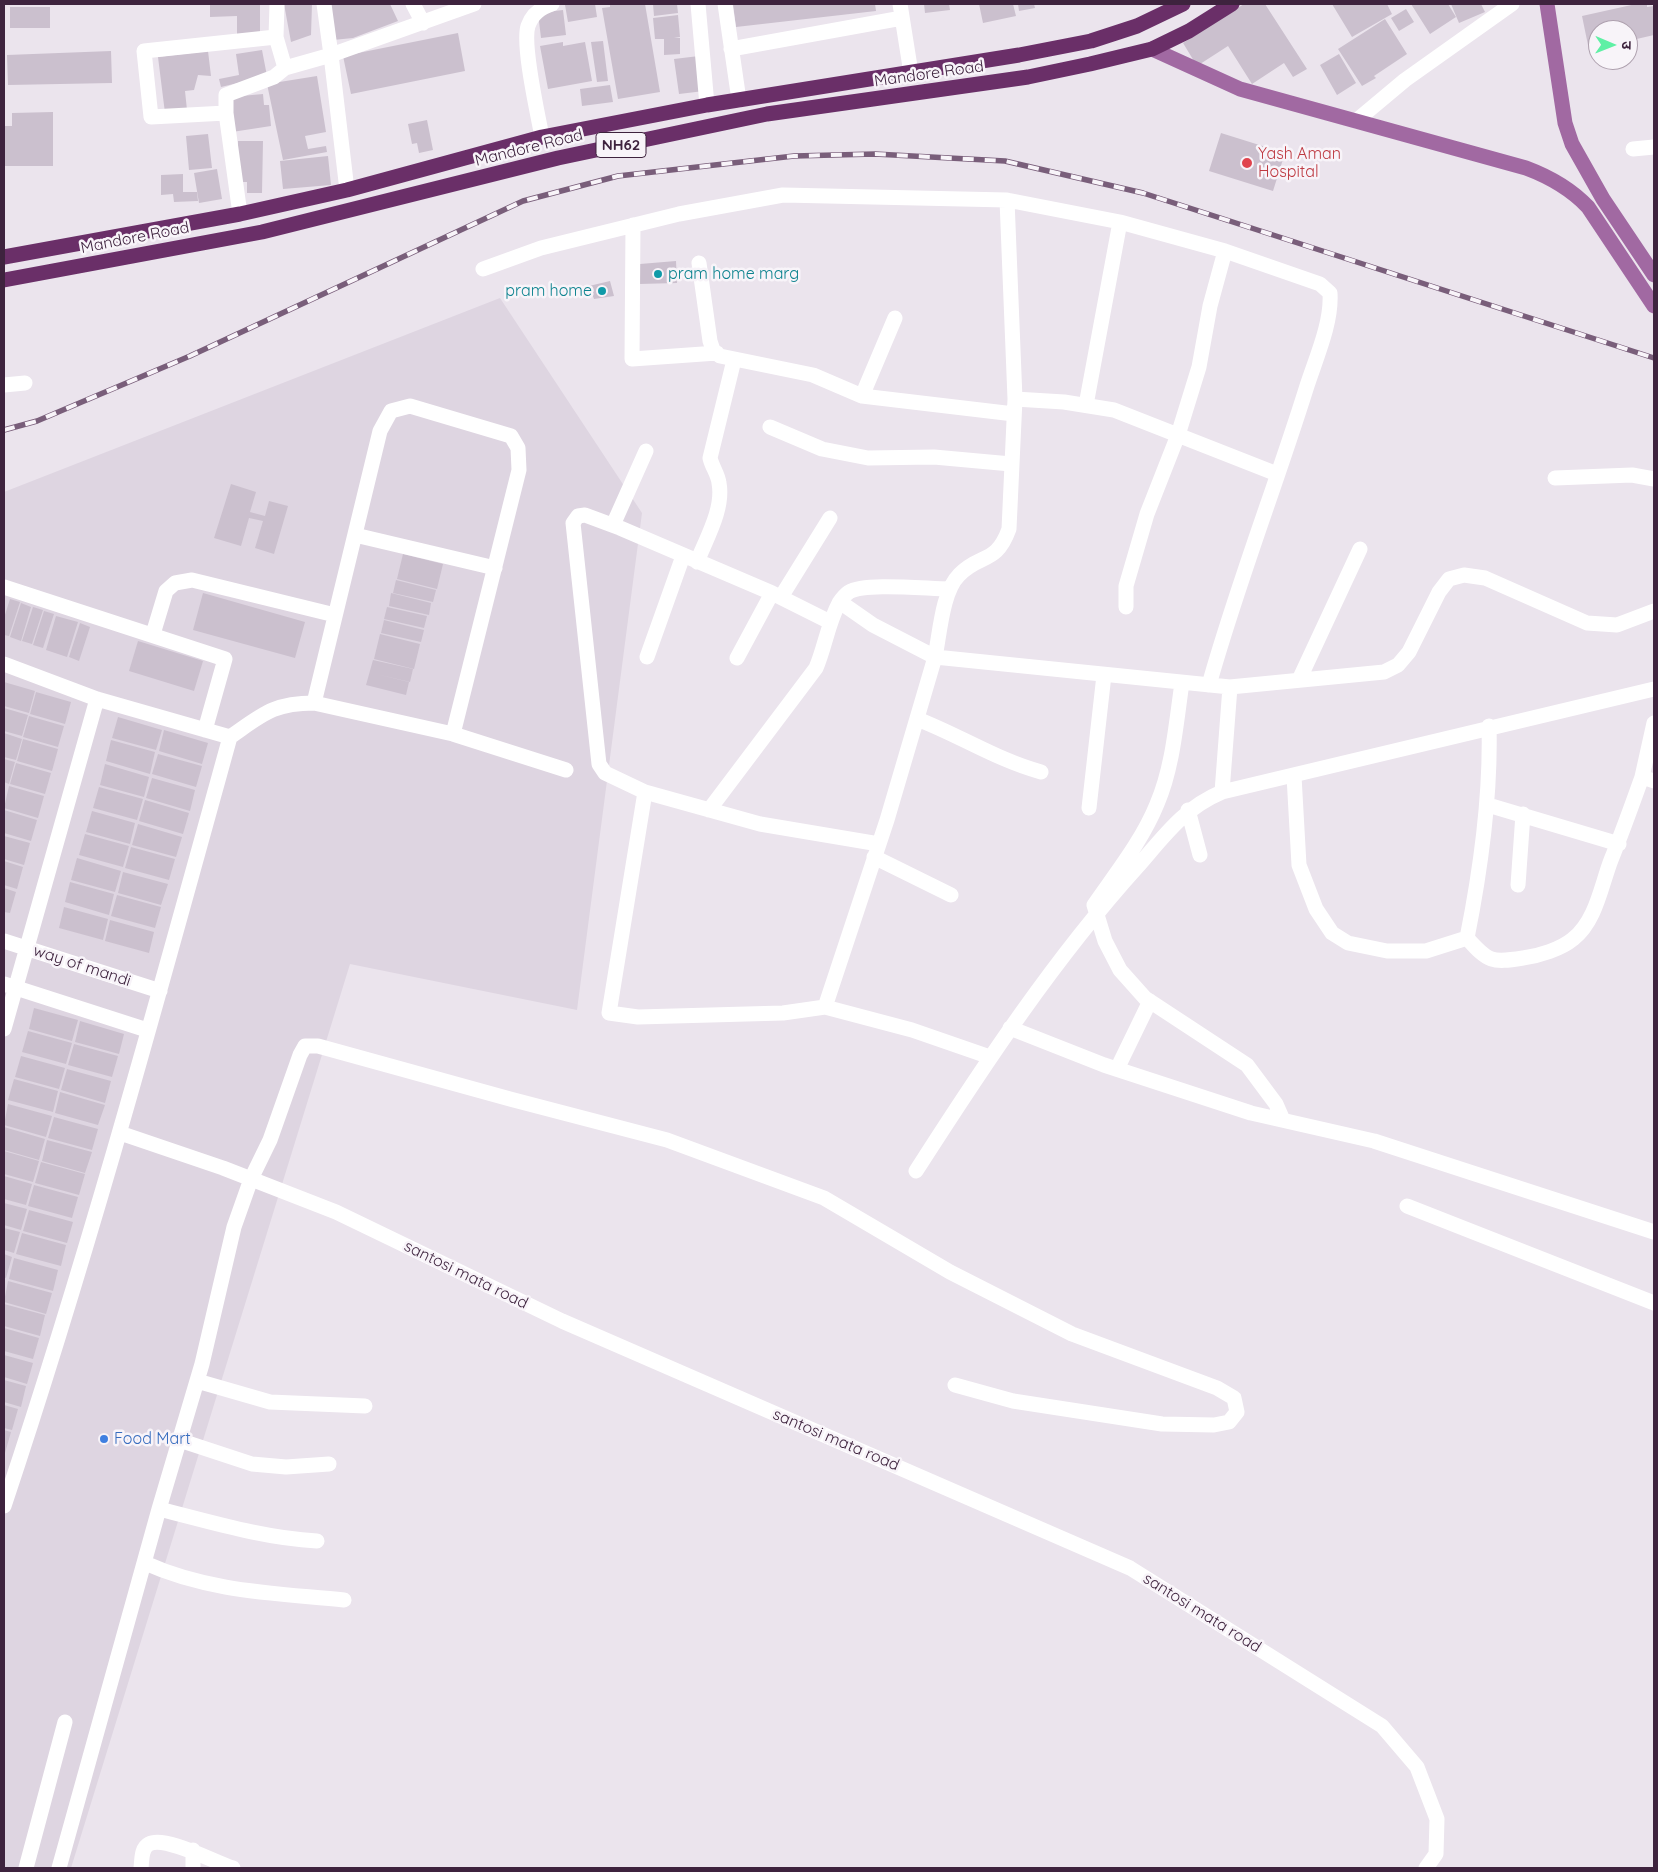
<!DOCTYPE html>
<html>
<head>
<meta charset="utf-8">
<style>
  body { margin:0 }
  #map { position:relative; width:1658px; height:1872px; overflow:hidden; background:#ebe4ed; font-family:Quicksand,"Noto Sans Devanagari",sans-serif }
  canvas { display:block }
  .frame { position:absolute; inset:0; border:5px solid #3e233e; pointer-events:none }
  .north { position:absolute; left:1588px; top:20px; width:50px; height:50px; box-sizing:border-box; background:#f8f4f9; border:1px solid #aea0ae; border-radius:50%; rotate:91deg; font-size:14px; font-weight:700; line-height:20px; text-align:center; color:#3e233e }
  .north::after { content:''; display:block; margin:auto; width:18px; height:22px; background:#5ff0a5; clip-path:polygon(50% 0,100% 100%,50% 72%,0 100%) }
</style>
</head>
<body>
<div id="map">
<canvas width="1658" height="1872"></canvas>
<div class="frame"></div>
<div class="north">उ</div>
</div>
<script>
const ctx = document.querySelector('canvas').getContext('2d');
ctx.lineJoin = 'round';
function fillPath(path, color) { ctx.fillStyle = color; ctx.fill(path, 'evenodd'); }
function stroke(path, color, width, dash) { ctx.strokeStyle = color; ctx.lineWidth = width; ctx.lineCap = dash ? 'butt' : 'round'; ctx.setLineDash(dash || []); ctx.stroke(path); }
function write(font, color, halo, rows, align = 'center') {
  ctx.font = font + ' Quicksand,sans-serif'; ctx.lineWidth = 5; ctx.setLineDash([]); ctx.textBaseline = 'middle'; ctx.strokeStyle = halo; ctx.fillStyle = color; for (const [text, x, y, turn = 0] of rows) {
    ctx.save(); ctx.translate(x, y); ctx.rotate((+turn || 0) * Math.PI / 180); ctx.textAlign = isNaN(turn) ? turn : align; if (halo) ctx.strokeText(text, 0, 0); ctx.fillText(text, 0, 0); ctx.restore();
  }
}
const built = new Path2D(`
  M500 298 642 513 577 1010 350 964 71 1868H4V492Z`);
const building = new Path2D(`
  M210 4H260V37H237V16L210 17Z
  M284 4H312L311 35 291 42Z
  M327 4H390L398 21 353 38 333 40Z
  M595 4 597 17 568 22 565 5Z
  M610 4H645L660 92 618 99 602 8 610 7Z
  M653 4H677L678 13 654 16Z
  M733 4H875L876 11 736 27Z
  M924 4H949L950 10 925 13Z
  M979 4H1013L1016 16 983 23Z
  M1018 4H1034L1035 8 1019 11Z
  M1244 4H1265L1307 69 1293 77 1284 63 1252 84 1228 46 1197 66 1183 43Z
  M1332 4H1387L1392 14 1352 37Z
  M1411 4H1448L1456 17 1430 34Z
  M1451 4H1481L1485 12 1459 23Z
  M1636 4H1647V7L1654 6V35L1628 41V30H1598V48L1589 50 1582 16Z
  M10 7H50V28H10Z
  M1406 9 1414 22 1399 31 1391 18Z
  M563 10 566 35 541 38 538 13Z
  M678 15 680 37 674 38H680V54L664 55V39H655L653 18Z
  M1385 19 1407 54 1374 76 1376 78 1362 86 1338 49Z
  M458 33 465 71 351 94 343 56Z
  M603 41 608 81 597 82 591 42Z
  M563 42V46L585 42 592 81 548 89 540 46Z
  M262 50 267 76 221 87 219 79 239 75 236 54Z
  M111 51 112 83 8 85 7 55Z
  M208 51 211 76 198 75 194 90 185 91 187 110 165 113 158 57Z
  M1339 54 1356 83 1337 95 1320 65Z
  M699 56 704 91 679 94 674 59Z
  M317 76 326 132 305 136 308 149 326 146 327 152 283 160 267 84Z
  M610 85 613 102 582 106 580 89Z
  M263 94 264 105H269L271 126 232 132 230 97Z
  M53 112V166H4V126H12V113Z
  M427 120 433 150 419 153 417 143 412 144 408 124Z
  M1221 133 1285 153 1273 191 1209 171Z
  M208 134 212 168 189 170 186 136Z
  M238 141H263L262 193H247V182H238Z
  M328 156 331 185 283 189 280 161Z
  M217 169 222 199 199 203 194 173Z
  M183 174V192H197L198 201 174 202 173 194 161 195V175Z
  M676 261 677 283 639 284 640 264Z
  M610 281 614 296 594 299 589 286Z
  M231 484 256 492 250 512 265 516 269 501 288 506 274 554 255 548 263 521 249 518 241 546 214 538Z
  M403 554 443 564 437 589 397 579Z
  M396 580 436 590 433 602 393 593Z
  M203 593 305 622 295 658 193 630Z
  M391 593 431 603 429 615 389 606Z
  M10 599 20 602 9 636 4 635V618Z
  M21 603 31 607 21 641 10 637Z
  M33 607 43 610 32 644 22 641Z
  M387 607 427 616 424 628 384 619Z
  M44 611 54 614 43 648 33 645Z
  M56 616 78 622 67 657 46 650Z
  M384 620 424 630 421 642 381 633Z
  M80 623 90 627 79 661 69 657Z
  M380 634 420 644 414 669 374 659Z
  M138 641 203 661 194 691 129 671Z
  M373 660 413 669 410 682 376 674 409 682 406 695 366 685Z
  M4 682 35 691 29 713 4 706Z
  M36 692 71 702 65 724 30 714Z
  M4 708 28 715 22 736 4 731Z
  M29 716 64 726 58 747 23 737Z
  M118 717 162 730 156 750 112 738Z
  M164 730 208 743 202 764 159 751Z
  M4 733 22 739 16 760 4 757Z
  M23 739 58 749 52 771 17 761Z
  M111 740 155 752 150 774 106 761Z
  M158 754 202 766 196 787 152 774Z
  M4 759 15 762 9 784 4 782Z
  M16 763 51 773 45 794 10 784Z
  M105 764 149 777 144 797 100 785Z
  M152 778 195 790 190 811 146 798Z
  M9 786 44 796 38 818 4 808Z
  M99 787 143 799 137 820 93 808Z
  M145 800 189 813 183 834 139 821Z
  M4 810 37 820 31 841 4 833Z
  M92 811 135 823 130 844 86 832Z
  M138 824 182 837 176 857 132 845Z
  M85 834 129 846 123 867 79 855Z
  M4 836 30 843 24 865 4 859Z
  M131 847 175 859 169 880 125 868Z
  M77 858 121 871 115 892 71 880Z
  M4 861 23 867 17 889 4 885Z
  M123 872 168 884 161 905 118 893Z
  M70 882 114 894 109 915 65 902Z
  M4 888 16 892 10 913 4 912Z
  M117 895 161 907 155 928 111 916Z
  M64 907 108 919 103 940 59 928Z
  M110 920 154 932 149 953 105 941Z
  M34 1008 78 1020 72 1041 29 1029Z
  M80 1021 124 1034 119 1054 75 1042Z
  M28 1031 72 1043 66 1064 22 1052Z
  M74 1044 118 1056 112 1077 68 1065Z
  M21 1056 65 1068 59 1089 15 1077Z
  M67 1069 111 1081 105 1103 61 1090Z
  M14 1079 58 1091 53 1112 8 1100Z
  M60 1092 105 1105 98 1125 55 1113Z
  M8 1104 52 1116 46 1137 4 1125Z
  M54 1117 98 1129 92 1150 48 1138Z
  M4 1127 45 1139 39 1160 4 1150Z
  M47 1140 92 1152 85 1173 42 1161Z
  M4 1151 39 1161 33 1182 4 1174Z
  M41 1162 85 1174 79 1195 35 1183Z
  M4 1176 32 1184 26 1205 4 1199Z
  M34 1185 78 1197 72 1218 28 1206Z
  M4 1203 27 1209 21 1230 4 1225Z
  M29 1210 73 1222 67 1243 23 1231Z
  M4 1228 20 1232 14 1253 4 1250Z
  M22 1233 66 1245 61 1266 16 1254Z
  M4 1254 12 1257 6 1278 4 1277Z
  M14 1258 58 1270 53 1291 9 1279Z
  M8 1281 52 1293 46 1314 4 1302Z
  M4 1304 45 1315 40 1336 4 1326Z
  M4 1328 39 1338 33 1359 4 1351Z
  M4 1355 33 1363 27 1384 4 1377Z
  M4 1380 26 1386 21 1407 4 1402Z
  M4 1405 18 1409 12 1430 4 1428Z
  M4 1430 11 1432 5 1453H4Z`);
const minor = new Path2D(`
  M277 4 276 37 285 68 331 55 324 4
  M413 4 423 23
  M698 4 707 105
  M725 4 739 100
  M900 4 911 73
  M731 49 902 18
  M226 113 151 117 144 51 276 37
  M1356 121 1405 80 1512 4
  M542 137C538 115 522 45 528 26 532 14 540 8 552 4
  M1633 149 1654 147
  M347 190 331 55 474 4
  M1007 200 1120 222 1225 251 1320 284 1330 293C1332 324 1315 360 1306 389 1275 488 1237 585 1209 685
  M240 214 226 113V95L274 77 285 68
  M633 225 632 359 717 353
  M699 263 710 341 713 350 720 356 813 375 862 396 1014 414
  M483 269 541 248 679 214 783 195 1007 200 1015 399 1009 529C996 565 980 553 959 575 942 592 940 633 935 657L873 625 840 602
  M4 385 25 383
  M862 396 895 318
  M1015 399 1064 402 1114 410 1277 474
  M1086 405 1120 222
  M770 427 822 449 868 458 934 457 1011 464
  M1555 478 1632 475 1654 479
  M613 525 646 451
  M355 535 495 568
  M697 562C706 539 724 509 719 483 718 474 712 467 710 458L734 360
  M4 587 225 659 205 730
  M781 597 830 518
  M1126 607V586L1147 514 1178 435 1199 367 1210 306 1225 251
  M153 634 166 591 175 583 192 580 335 615
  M647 657 683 556
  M737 658 772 593
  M4 664 97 699 230 737C159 994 89 1252 4 1506
  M1299 680 1360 549
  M1182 683C1176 723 1173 767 1157 804 1142 841 1116 873 1094 905L1105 941 1120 970 1145 998 1247 1065 1276 1104 1283 1120
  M314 703 380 431 391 411 410 406 511 436 518 448 519 470 453 734
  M917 719C959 735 997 760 1041 772
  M1654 723 1642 777 1654 781
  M1489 726C1491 798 1481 868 1467 938 1488 962 1492 963 1523 958 1539 956 1561 949 1573 939 1596 921 1601 886 1611 860 1622 833 1632 805 1642 777
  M230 737C262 715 273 703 314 703L453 734 566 770
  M1294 776 1299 865 1316 909 1332 933 1348 943 1387 951H1426L1467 938
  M645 792 605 773 599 764 573 523 578 516 585 515 620 528 772 593 830 622
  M1222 792 1230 687
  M1488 805 1619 844
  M1089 808 1104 675
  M709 810 816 668C825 647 828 623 839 603 841 600 846 594 849 592 865 582 928 589 949 589
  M1188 810 1200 855
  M874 857 951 895
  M1518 885 1523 814
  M4 941 160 991
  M4 984 147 1030
  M825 1007 783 1013 638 1017 609 1013 645 792 760 824 879 844
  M1010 1028 1104 1065 1251 1113 1374 1141 1654 1232
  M4 1029 97 699
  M990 1057 912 1030 825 1007 887 820 935 657 1230 687 1384 672 1398 665 1409 652 1439 592 1449 579 1464 575 1485 578 1587 623 1617 625 1654 611
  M1117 1069 1150 1001
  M120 1133 223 1168 336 1212 562 1321 1130 1568 1382 1726 1417 1767 1437 1819 1436 1854 1426 1868
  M916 1171C984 1065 1054 959 1138 866 1165 835 1184 808 1222 792L1654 689
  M1407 1206 1654 1303
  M197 1381 270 1402 365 1406
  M179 1440 252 1464 286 1467 329 1464
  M159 1509C211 1522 263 1538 317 1541
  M145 1563C209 1592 276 1593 344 1600
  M26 1868 65 1722
  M59 1868 159 1509 202 1364 234 1227 251 1179 270 1140 300 1055 305 1046H318L510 1099 667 1140 824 1198 950 1272 1072 1334 1217 1388 1234 1398 1237 1412 1229 1422 1214 1425 1162 1424 1013 1401 955 1385
  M141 1868C142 1860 141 1848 149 1844 165 1835 216 1863 233 1868
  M193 1868V1850`);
const major = new Path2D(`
  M1547 4 1565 123 1572 144 1603 199 1654 275
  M1152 49 1240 89 1526 168C1550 177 1570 188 1588 207L1654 306`);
const highway = new Path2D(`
  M4 257 240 214 347 190 542 137 707 105 1019 55 1091 41 1137 26 1183 4
  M4 280 262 232 558 158 767 114 1028 77 1090 64 1152 49 1189 31 1232 4`);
const rail = new Path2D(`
  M4 430 37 421 190 356 523 201 618 176 794 156 875 154 1005 161 1143 193 1654 358`);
const markers = [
  [1247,163,6,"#e0444e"],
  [658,274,5,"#0f9aa8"],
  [602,291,5,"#0f9aa8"],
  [104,1439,5,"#3f7fe0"]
];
const shields = [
  [621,145,50]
];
const shieldNames = [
  ["NH62",621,145]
];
const streetNames = [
  ["Mandore Road",929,74,-8],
  ["Mandore Road",529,148,-14],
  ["Mandore Road",135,238,-11],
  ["way of mandi",82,966,18],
  ["santosi mata road",466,1275,26],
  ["santosi mata road",836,1440,23],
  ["santosi mata road",1202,1613,32]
];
const healthNames = [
  ["Yash Aman",1258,154],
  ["Hospital",1258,172]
];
const cultureNames = [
  ["pram home marg",668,274],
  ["pram home",592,291,"right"]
];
const shopNames = [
  ["Food Mart",114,1439]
];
fillPath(built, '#ded5e1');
fillPath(building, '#cbc0ce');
stroke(minor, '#fff', 15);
stroke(major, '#a169a2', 15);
stroke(highway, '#6a2f68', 15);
stroke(rail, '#795e7a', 5.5);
stroke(rail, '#f8f4f9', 4, [11]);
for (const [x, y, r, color] of markers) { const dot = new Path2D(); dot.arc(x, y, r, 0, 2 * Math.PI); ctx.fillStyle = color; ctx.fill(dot); stroke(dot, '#f8f4f9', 2); }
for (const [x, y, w] of shields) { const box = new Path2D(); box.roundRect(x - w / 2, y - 12.5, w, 25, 4); ctx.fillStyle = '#f8f4f9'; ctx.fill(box); stroke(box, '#3e233e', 1); }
write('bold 15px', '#3e233e', null, shieldNames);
write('16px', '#3e233e', '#f8f4f9', streetNames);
write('16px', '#be3a42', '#f8f4f9', healthNames, 'left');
write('16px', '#0d838f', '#f8f4f9', cultureNames, 'left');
write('16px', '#366cbe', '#f8f4f9', shopNames, 'left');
</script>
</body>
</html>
